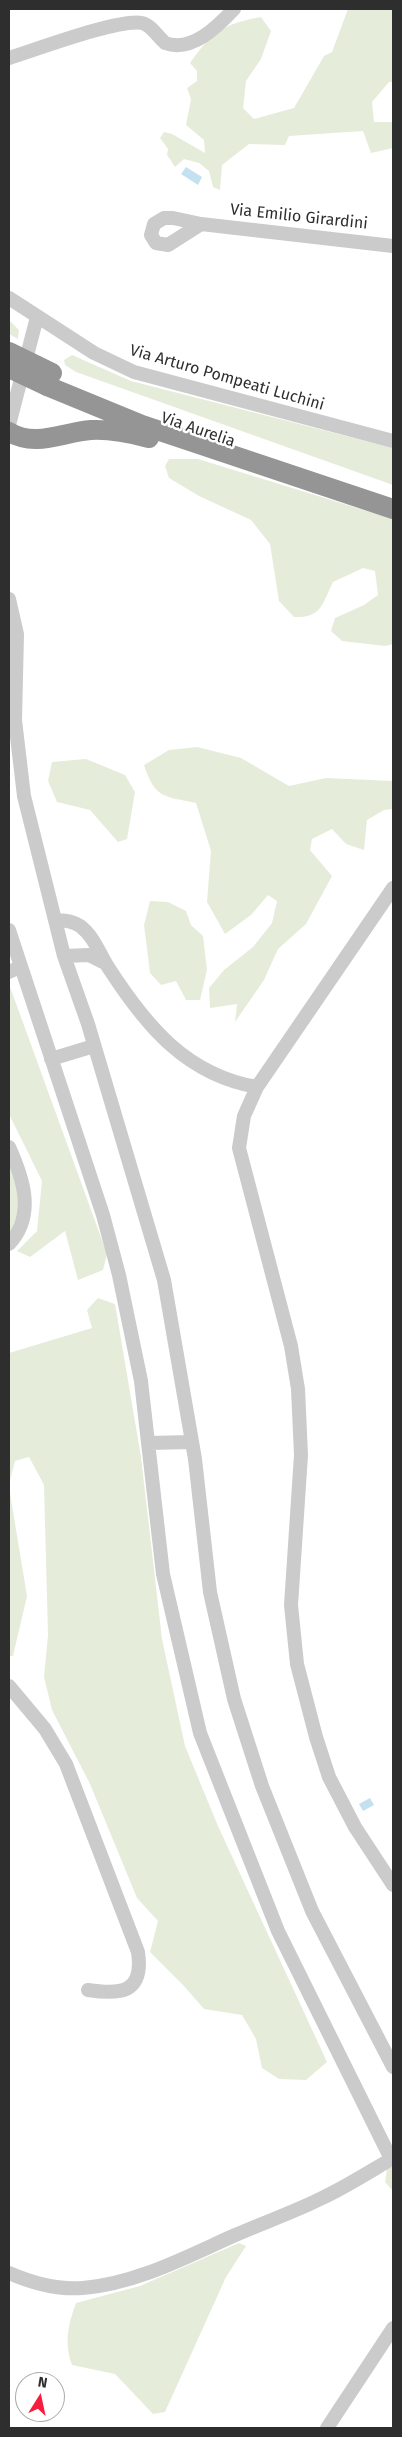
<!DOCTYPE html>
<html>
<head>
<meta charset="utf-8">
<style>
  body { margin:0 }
  #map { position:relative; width:402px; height:2437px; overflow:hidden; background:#fff; font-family:"Fira Sans",sans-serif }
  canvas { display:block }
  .frame { position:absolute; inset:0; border:10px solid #2e2e2e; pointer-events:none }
  .north { position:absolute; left:15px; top:2372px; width:50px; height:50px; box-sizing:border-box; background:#fff; border:1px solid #ababab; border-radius:50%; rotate:10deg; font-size:14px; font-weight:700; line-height:20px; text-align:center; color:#2e2e2e }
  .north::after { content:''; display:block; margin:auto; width:18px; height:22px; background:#f71e3d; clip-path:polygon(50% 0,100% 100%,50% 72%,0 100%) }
</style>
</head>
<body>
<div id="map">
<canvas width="402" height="2437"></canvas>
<div class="frame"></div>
<div class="north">N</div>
</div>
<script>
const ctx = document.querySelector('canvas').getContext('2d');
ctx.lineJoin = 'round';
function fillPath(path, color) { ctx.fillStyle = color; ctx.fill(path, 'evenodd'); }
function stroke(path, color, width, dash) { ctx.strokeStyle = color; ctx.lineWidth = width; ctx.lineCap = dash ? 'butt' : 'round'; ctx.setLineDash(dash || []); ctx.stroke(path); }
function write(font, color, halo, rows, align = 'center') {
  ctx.font = font + ' "Fira Sans",sans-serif'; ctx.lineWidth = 5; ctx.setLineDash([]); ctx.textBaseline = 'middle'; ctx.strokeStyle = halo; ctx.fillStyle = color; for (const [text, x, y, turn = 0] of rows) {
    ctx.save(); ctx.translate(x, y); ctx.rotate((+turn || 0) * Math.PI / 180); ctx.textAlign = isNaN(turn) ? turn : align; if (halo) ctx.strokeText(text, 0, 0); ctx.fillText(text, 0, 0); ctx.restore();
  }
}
const green = new Path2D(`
  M348 9H393V82H389L372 102 374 122H393V148L371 153 363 131 289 136 285 145 249 144 222 165 220 190 213 187 209 171 199 163 184 159 175 167 167 155 168 149 160 138 164 132 172 134 205 153 204 140 186 125 191 99 187 88 197 81V71L190 63C212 32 223 24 261 17L271 31 261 59 246 81 243 108 254 119 294 108 324 56 332 52Z
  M9 320 19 330 18 339 9 334Z
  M72 355 131 381 393 448V485L76 372 65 365 64 360Z
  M169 459H198L393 519V644L385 646 342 641 331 631 335 618 364 605 378 595 375 571 363 568 333 582C322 604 322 618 294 617L279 601 270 544 251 520 199 496 169 478 165 466Z
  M197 747 241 758 289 786 326 778 393 781V809L384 810 367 820 364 850 346 844 332 829 312 839 310 850 332 876 306 924 278 949 264 980 235 1022 237 1004 210 1008 209 988 224 970 253 947 272 923 277 901 268 895 251 915 225 934 207 902 211 851 196 803C164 796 155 799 144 765L169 750Z
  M86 759 125 775 135 792 127 839 118 842 90 810 57 802 48 781 52 762Z
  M150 901 168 902 186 911 191 925 203 936 207 970 200 1000H186L176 981 161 985 150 973 144 925Z
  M9 984 107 1254 103 1270 78 1280 65 1231 30 1257 17 1251 37 1231 42 1181 9 1114Z
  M9 1159 16 1177 19 1211 9 1235Z
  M98 1298 115 1304 141 1457 162 1639 185 1746 218 1826 327 2062 306 2080 279 2079 262 2068 256 2039 242 2015 204 2009 183 1985 150 1952 158 1921 137 1898 90 1784 52 1710 44 1677 48 1635 44 1485 29 1457 15 1461 9 1484V1353L92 1328 87 1310Z
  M9 1487 27 1596 13 1656H9Z
  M393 2166V2191L385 2182 387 2169Z
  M239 2243 246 2246 226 2277 165 2412 153 2414 115 2374 72 2365C64 2343 68 2325 76 2303L140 2286Z`);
const water = new Path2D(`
  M186 167 202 177 198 185 181 174Z
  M370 1798 374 1805 363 1811 359 1804Z`);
const minor = new Path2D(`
  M9 58C35 50 120 18 142 23 151 25 158 37 165 43 192 53 218 26 234 9
  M201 224 168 245 156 243 151 235 154 224 164 218H173L201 224 393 246
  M9 298 94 353 134 372 393 441
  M9 425 37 317
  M9 599 17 634 15 720 24 796 64 956 88 1024 164 1280 195 1459 210 1592 234 1699 262 1786 312 1911 393 2067
  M393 888 257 1087 244 1116 239 1148 291 1346 298 1389 301 1455 291 1605 297 1664 316 1737 329 1777 355 1827 393 1885
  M55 920C63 920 73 921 80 926 95 937 100 956 110 970 147 1027 187 1075 257 1087
  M9 930 103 1215 119 1275 141 1381 163 1574 200 1733 278 1931 391 2159
  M64 956 89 955 105 963
  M9 972 20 967
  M51 1059 94 1046
  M9 1147C23 1178 36 1215 9 1244
  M148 1443 192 1442
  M9 1686 45 1729 66 1764 138 1952C144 1993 121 1995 88 1990
  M9 2273C32 2283 58 2290 83 2288 135 2284 186 2257 233 2236 262 2223 292 2213 320 2199 346 2187 369 2172 393 2158
  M327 2428 393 2328`);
const highway = new Path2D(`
  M47 386 142 425 393 509
  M9 432C36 448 63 432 91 430 111 429 130 433 149 438`);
const highwayBridge = new Path2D(`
  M9 352 52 373
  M9 368 47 386`);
const streetNames = [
  ["Via Emilio Girardini",299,217,6],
  ["Via Arturo Pompeati Luchini",227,378,16],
  ["Via Aurelia",198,430,19]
];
fillPath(green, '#e5edda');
fillPath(water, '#c4e1ef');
stroke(minor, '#cbcbcb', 14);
stroke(highway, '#959595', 20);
stroke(highwayBridge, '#959595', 20);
write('16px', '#2e2e2e', '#fff', streetNames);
</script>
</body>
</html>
